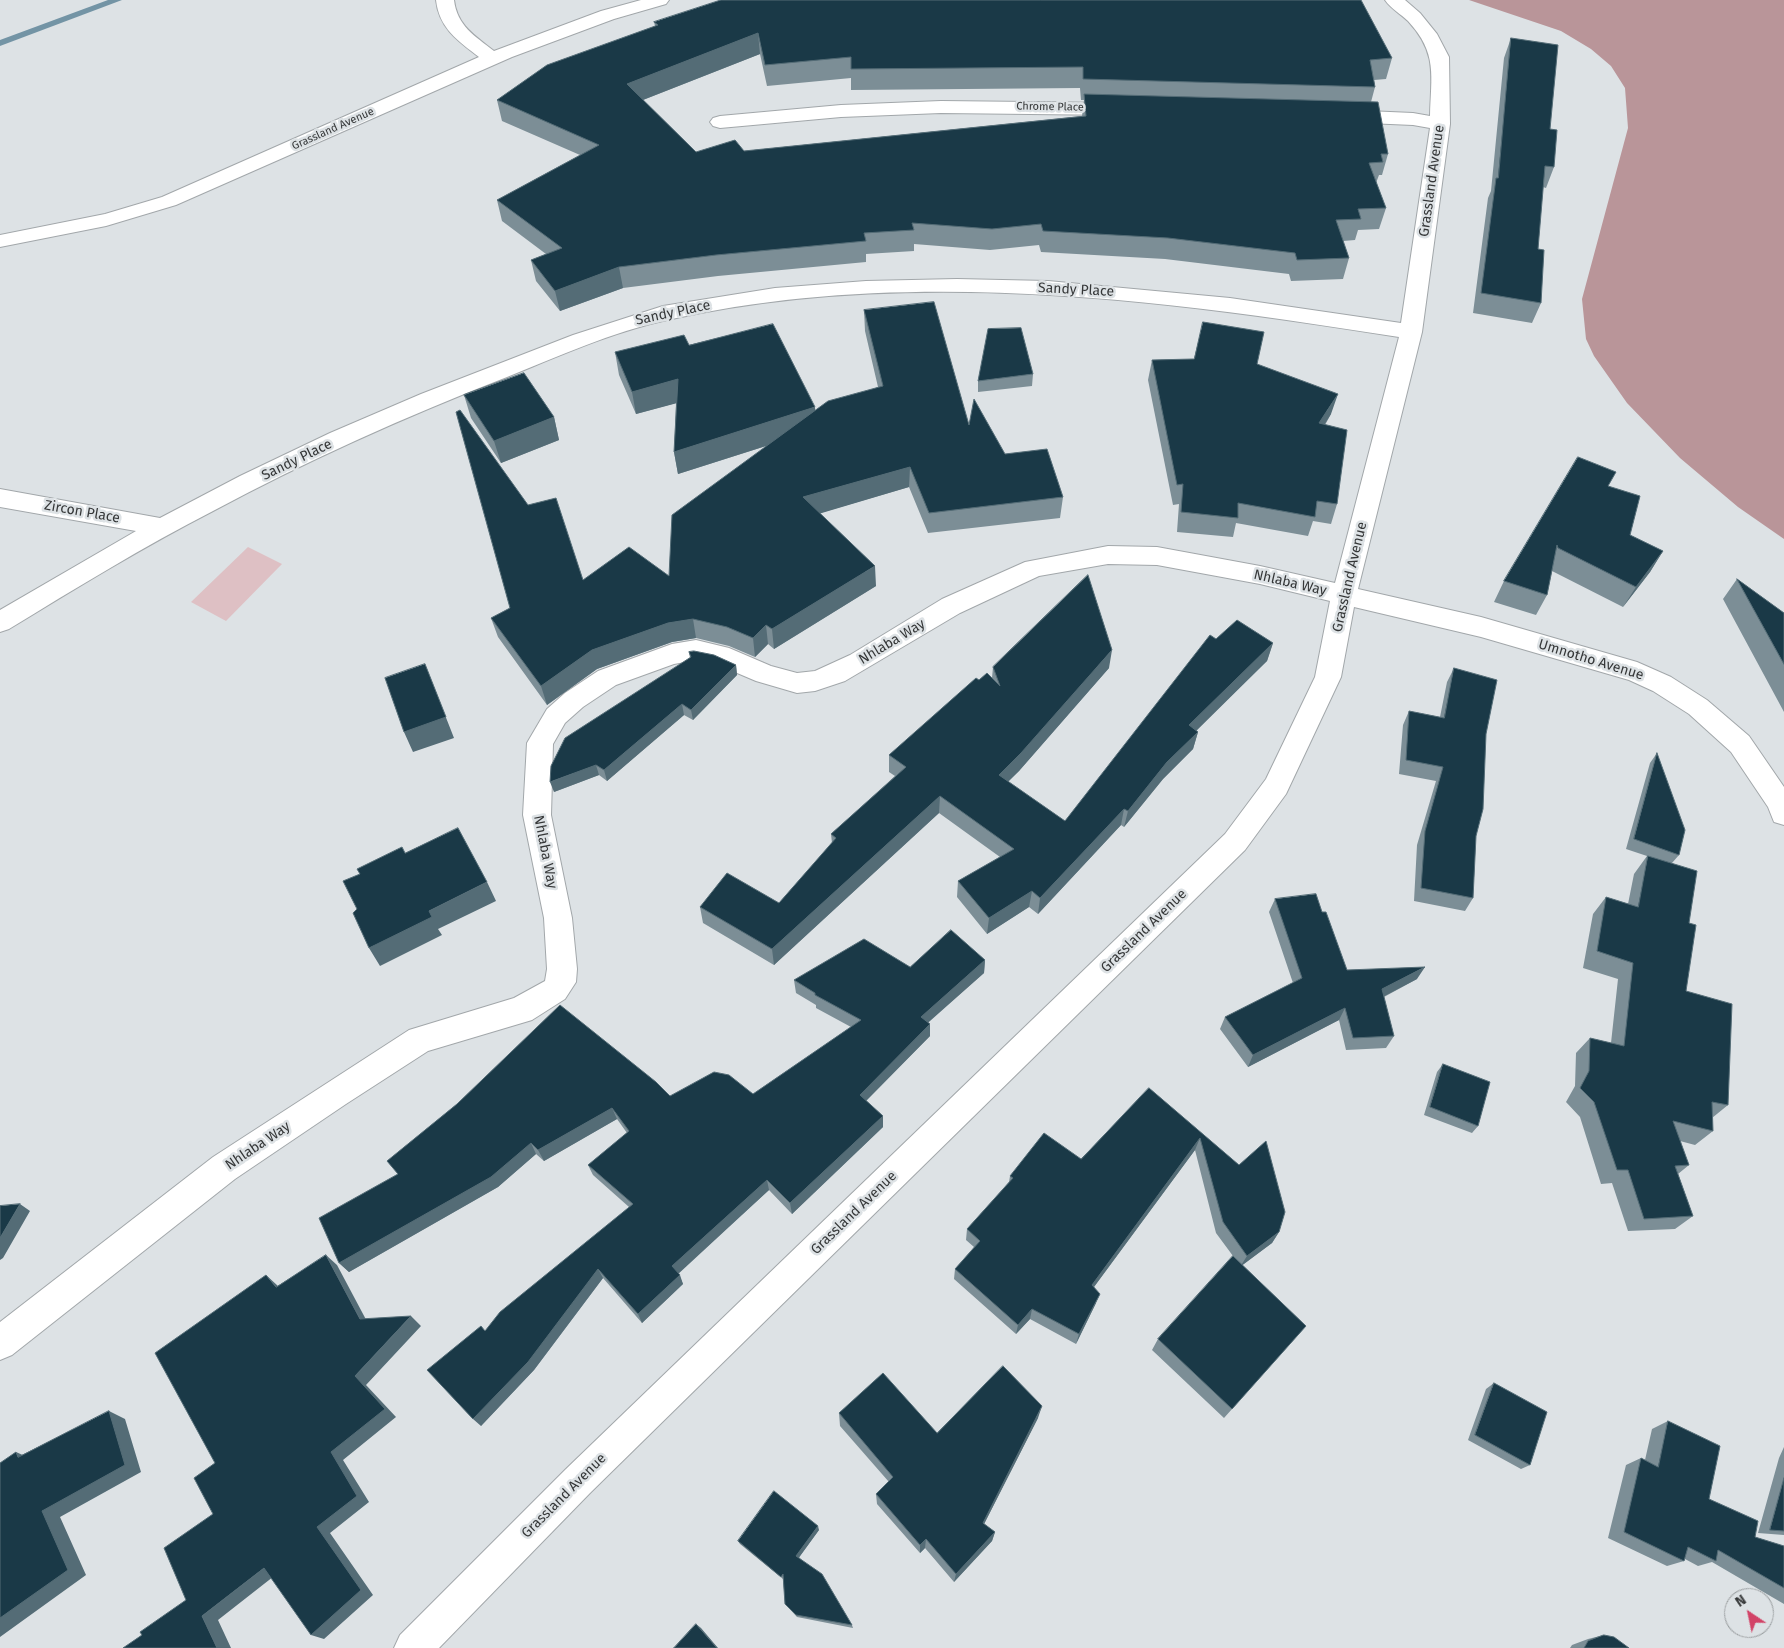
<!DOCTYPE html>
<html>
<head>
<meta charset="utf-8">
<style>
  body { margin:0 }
  #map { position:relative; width:1784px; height:1648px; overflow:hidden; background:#dde2e5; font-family:"Fira Sans",sans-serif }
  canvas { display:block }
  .north { position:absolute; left:1724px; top:1588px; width:50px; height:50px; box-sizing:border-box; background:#dde2e5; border:1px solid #9a9ea0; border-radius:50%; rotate:326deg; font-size:14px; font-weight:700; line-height:20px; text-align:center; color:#353738 }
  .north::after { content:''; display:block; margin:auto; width:18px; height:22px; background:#d24367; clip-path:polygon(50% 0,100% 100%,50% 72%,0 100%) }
</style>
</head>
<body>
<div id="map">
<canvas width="1784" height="1648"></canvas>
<div class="north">N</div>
</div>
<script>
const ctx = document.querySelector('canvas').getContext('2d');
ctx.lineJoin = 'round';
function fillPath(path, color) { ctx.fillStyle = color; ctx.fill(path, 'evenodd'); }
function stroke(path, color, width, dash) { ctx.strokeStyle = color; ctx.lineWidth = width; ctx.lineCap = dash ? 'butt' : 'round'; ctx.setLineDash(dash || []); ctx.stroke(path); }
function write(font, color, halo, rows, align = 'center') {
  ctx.font = font + ' "Fira Sans",sans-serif'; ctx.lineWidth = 5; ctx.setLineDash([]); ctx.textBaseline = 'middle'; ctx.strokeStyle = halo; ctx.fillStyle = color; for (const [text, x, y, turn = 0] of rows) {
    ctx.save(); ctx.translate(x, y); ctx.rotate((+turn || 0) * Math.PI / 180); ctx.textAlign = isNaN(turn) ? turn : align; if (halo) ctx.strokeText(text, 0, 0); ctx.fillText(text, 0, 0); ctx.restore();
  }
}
const green = new Path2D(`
  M248 547 282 564 226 621 191 602Z`);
const forest = new Path2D(`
  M1469 0H1784V539L1738 507 1680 458 1627 403 1594 356 1586 339 1582 299 1628 128 1625 88 1611 66 1591 49 1561 31Z`);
const stream = new Path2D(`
  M108 0H122L0 46V40Z`);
const street = new Path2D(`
  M436 0H454C457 26 475 36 494 51L601 11 641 0H669L666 4 614 19 512 57 176 205 106 226 0 247V235L105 214 162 197 479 57C458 41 439 28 436 0Z
  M1385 0H1405L1420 13 1437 34 1449 57 1450 124 1422 332 1358 589 1481 617 1637 662 1671 677 1707 700 1749 736 1784 787V825L1774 822 1768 807 1731 752 1689 714 1653 691 1629 680 1481 637 1354 607 1341 677 1286 794 1245 850 590 1493 439 1648H394L400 1635 566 1469 1225 834 1266 779 1315 677 1330 601 1260 584 1157 565 1108 564 1039 576 960 613 845 681 815 691 797 693 756 681 716 664 696 660 674 664 616 685 583 707 565 723 553 744 551 815 572 918 577 969 576 982 565 999 532 1020 428 1051 346 1104 235 1179 12 1355 0 1360V1322L213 1157 409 1030 514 998 545 981 547 969 544 918 523 815 527 743 547 709 565 693 598 671 672 644 696 640 729 648 771 666 797 673 815 671 850 655 942 599 1025 562 1108 546 1157 547 1260 566 1335 583 1399 337C1161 299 904 266 667 320 612 332 559 356 507 377 407 416 308 460 213 511 143 547 76 588 9 629L0 632V610L136 531 0 507V489L160 518 240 476 330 433 421 394 573 335 663 306 775 288 866 281 957 279 1048 281 1230 298 1401 323 1430 128 1413 125 1344 122 1337 120 1334 116 1337 112 1344 110 1413 113 1430 116C1431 76 1438 53 1408 21 1401 14 1391 9 1385 0Z
  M941 101 1119 103 1126 105 1129 109 1126 113 1119 115 941 113 841 117 720 128 713 126 710 122 713 118 720 116 841 105Z`);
const wall = new Path2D(`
  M654 22 1392 58 1386 79 1374 80 1375 87 1371 102 1388 154 1382 175H1379L1376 183 1386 208 1379 229 1358 230 1355 240 1343 241 1349 258 1343 279 1291 281 1289 274 1165 259 1041 252 1039 245 990 250 914 244V251L866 254V262L718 276 623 288 560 311 536 281 531 260 546 254 502 221 497 200 580 155 502 121 497 100 655 26ZM760 54 767 86 851 78V90L1080 88 1081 100H1084L1082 116 744 151 696 152 643 100Z
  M1511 38 1550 129 1554 167 1546 188 1543 187 1538 249 1541 303 1532 323 1473 313 1488 198 1491 191 1504 58Z
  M864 310 969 425 1005 454 1063 497 1060 518 928 533 909 487 820 513 876 586 774 649 768 644 755 657 729 646 696 638 672 642 597 669 547 705 498 637 491 618 510 608 528 505 583 580 669 576 766 446 678 474 674 452 676 403 636 414 619 375 615 352 689 345 815 410 878 387 865 331Z
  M1194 359 1257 364 1331 414 1325 425 1337 504 1331 524 1313 521 1308 536 1236 523 1233 537 1177 532 1179 504 1173 505 1148 380 1152 360Z
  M1033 374 1032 386 978 392V381Z
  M464 395 554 417 559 440 501 463 471 418Z
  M1609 487 1630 535 1663 551 1650 572 1623 607 1552 571 1547 595 1536 615 1494 602 1504 581Z
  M1737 579 1784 613V712L1723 599Z
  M1216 639 1273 643 1267 661 1196 730 1198 732 1193 749 1163 779 1124 827 1121 825 1038 914 1029 907 987 934 957 897 958 881 1000 857 939 813 774 965 703 923 700 907 779 903 832 843 831 834 895 776 889 772V755L979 680 992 678 993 667 1109 668 1019 771 1008 782 1065 821Z
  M689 652 736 665 737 675 693 720 684 715 607 781 599 775 554 792 690 658Z
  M1454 668 1486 734 1476 836 1473 898 1465 911 1414 901 1417 845 1436 781 1399 774 1403 725 1409 711 1440 717 1447 682Z
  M1657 753 1679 855 1672 863 1689 923 1686 991 1728 1105 1712 1118 1713 1131 1695 1145 1680 1141 1689 1165 1678 1174 1693 1216 1675 1229 1628 1231 1612 1183 1601 1184 1580 1117 1566 1102 1575 1086 1576 1053 1590 1038 1611 1043 1618 979 1583 968 1593 914 1606 897 1628 904 1634 874 1647 856 1626 849 1650 763Z
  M1275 899 1322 912 1347 970 1417 979 1384 997 1394 1036 1386 1048 1346 1050 1339 1020 1248 1067 1220 1029 1225 1017 1293 983 1269 912Z
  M985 960 984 973 928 1022 930 1036 866 1101 883 1116V1127L792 1214 769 1190 678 1273 683 1284 642 1323 603 1278 534 1370 481 1426 485 1331 629 1207 593 1175 588 1165 627 1133 617 1119 544 1161 536 1154 498 1187 349 1272 339 1263 398 1174 387 1161 457 1104 753 1094 851 1027 816 1008V1005L796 993 794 980 910 967Z
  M1443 1064 1478 1126 1472 1133 1424 1115 1437 1072Z
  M1149 1088 1239 1165 1279 1232 1272 1243 1242 1265 1306 1326 1224 1418 1152 1350 1158 1339 1233 1256 1216 1233 1195 1150 1094 1287 1096 1303 1076 1344 1030 1319 1016 1334 954 1279 955 1269 974 1247 966 1240 967 1229 1009 1182 1010 1176 1081 1159Z
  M1494 1383 1530 1465 1521 1469 1468 1440 1486 1389Z
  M839 1413 937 1433 1038 1418 984 1524 995 1532 992 1541 954 1582 925 1548 920 1553 877 1504 876 1494 889 1482 840 1426Z
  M1668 1421 1709 1499 1755 1537 1784 1546V1604L1712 1562 1698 1566 1685 1559 1684 1561 1667 1566 1608 1538 1626 1465 1641 1458 1645 1460 1652 1429Z
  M1784 1447V1535L1758 1533 1779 1458Z
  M819 1530 799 1557 852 1625 853 1628 797 1617 787 1606 785 1604 783 1579 740 1544 738 1541Z
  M1604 1635 1629 1648H1570L1572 1645 1588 1639Z`);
const shadedWall = new Path2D(`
  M758 33 760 54 630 105 627 84Z
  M619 267 623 288 560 311 555 291Z
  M678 379 681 402 636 414 632 392Z
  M1338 394 1331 414 1313 443 1319 423Z
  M815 407 816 430 678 474 674 452Z
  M554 417 559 440 501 463 494 441Z
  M910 467 909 487 805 518 803 497Z
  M1663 551 1650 572 1623 607 1636 587Z
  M875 566 876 586 774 649 772 629Z
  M693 619 696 638 672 642 597 669 547 705 541 686 592 650 668 623Z
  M766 625 768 644 755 657 753 638Z
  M1273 643 1267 661 1184 743 1189 725Z
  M1112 650 1109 668 1019 771 997 792 999 775Z
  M425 664 454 738 413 752 404 732Z
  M736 665 737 675 693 720 691 710Z
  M682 704 684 715 607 781 604 770Z
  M1198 732 1193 749 1163 779 1124 827 1128 811 1167 762Z
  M596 765 599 775 554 792 550 782Z
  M940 796 939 813 774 965 772 949Z
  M1124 809 1121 825 1038 914 1040 898Z
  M487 882 496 901 438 929 442 935 380 966 369 948 429 911Z
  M1032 891 1029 907 987 934 989 918Z
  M985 960 984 973 921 1029V1017Z
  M1425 967 1417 979 1375 1001 1382 989Z
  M1345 1008 1339 1020 1248 1067 1253 1055Z
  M930 1024V1036L860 1107V1095Z
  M612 1108 617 1119 544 1161 538 1150Z
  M883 1116V1127L792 1214 790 1203Z
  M1200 1138 1195 1150 1088 1295 1092 1285Z
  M531 1143 536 1154 498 1187 349 1272 339 1263Z
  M767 1180 769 1190 676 1276 672 1266Z
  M20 1204 30 1211 3 1258 0 1260V1238Z
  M1279 1232 1272 1243 1240 1267 1247 1256Z
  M326 1255 337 1265 371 1329 360 1319Z
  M598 1269 603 1278 534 1370 481 1426 473 1419Z
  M266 1275 278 1286 289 1298 276 1287Z
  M680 1275 683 1284 642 1323 638 1314Z
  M1100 1294 1096 1303 1076 1344 1079 1334Z
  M1032 1309 1030 1319 1016 1334 1018 1325Z
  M411 1316 421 1326 366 1385 396 1417 343 1460 369 1502 330 1533 373 1595 324 1639 311 1635 317 1527 331 1452 355 1376Z
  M1042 1406 1038 1418 980 1532 983 1523Z
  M109 1411 125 1419 141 1472 60 1517 86 1575 0 1637V1618L42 1511Z
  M16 1452 34 1460 18 1457Z
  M818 1526 819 1530 798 1559 796 1556Z
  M995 1532 992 1541 954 1582 956 1574Z
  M926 1539 925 1548 920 1553V1545Z
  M264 1568 278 1573 218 1620 231 1648H217L202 1616Z
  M696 1624 701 1628 718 1648H717Z`);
const building = new Path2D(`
  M721 0H1361L1392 58 1370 60 1375 87 1083 79V67L851 69V57L765 65 758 33 627 84 696 152 735 140 744 151 1086 116 1084 94 1378 102 1388 154H1381L1383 162 1369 163 1386 208 1358 209 1361 219 1336 220 1349 258 1297 260 1295 253 1168 238 1043 231 1041 224 992 229 912 223 914 230 864 233 866 241 716 255 619 267 555 291 531 260 562 248 497 200 599 145 497 100 547 65 658 25 654 22Z
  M1511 38 1558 45 1550 129 1557 130 1554 167 1545 166 1538 249 1544 250 1541 303 1481 293 1496 178H1498Z
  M934 302 969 425 974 399 1005 454 1047 449 1063 497 929 513 910 467 803 497 875 566 772 629 766 625 753 638 727 627 693 619 668 623 592 650 541 686 491 618 510 608 456 412 460 410 528 505 556 498 583 580 629 547 669 576 672 515 828 401 883 386 864 310Z
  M1203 322 1264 332 1257 364 1338 394 1319 423 1347 430 1337 504 1317 501 1315 517 1238 503V518L1181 512 1183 484 1177 485 1152 360 1194 359Z
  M773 324 815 407 674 452 678 379 632 392 615 352 684 335 689 345Z
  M1021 328 1033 374 978 381 988 329Z
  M524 373 554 417 494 441 464 395Z
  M1578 457 1616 472 1608 486 1640 496 1630 535 1663 551 1636 587 1558 548 1557 545 1547 595 1504 581Z
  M1088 575 1112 650 1021 753 999 775 1065 821 1210 635 1216 639 1237 620 1273 643 1189 725 1198 732 1167 762 1128 811 1124 809 1040 898 1032 891 989 918 958 881 1014 849 940 796 772 949 700 907 727 873 779 903 836 838 831 834 906 767 889 755 976 678 979 680 987 673 1000 686 993 667Z
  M1737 579 1784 613V664Z
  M694 651 714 655 736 665 691 710 682 704 604 770 596 765 550 782 551 766 565 738 691 657 689 652Z
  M425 664 446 717 404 732 385 678Z
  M1454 668 1497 680 1486 734 1483 809 1476 836 1473 898 1421 888 1425 831 1443 767 1406 760 1409 711 1444 718Z
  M1657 753 1685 830 1679 855 1634 839Z
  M458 828 487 882 429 911 432 917 369 948 353 913 357 909 343 881 360 874 357 869 402 847 405 853Z
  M1648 856 1697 871 1689 923 1696 925 1686 991 1732 1004 1728 1105 1712 1102 1713 1131 1673 1121 1689 1165 1675 1166 1693 1216 1644 1219 1628 1170H1617L1594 1102 1580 1088 1589 1071 1590 1038 1624 1046 1633 963 1597 951 1606 897 1638 907Z
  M1316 894 1322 912H1326L1347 970 1425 967 1382 989 1394 1036 1353 1038 1345 1008 1253 1055 1225 1017 1302 978 1275 899Z
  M951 930 985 960 921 1017 930 1024 860 1095 883 1116 790 1203 767 1180 672 1266 680 1275 638 1314 598 1269 528 1362 473 1419 427 1370 481 1326 485 1331 500 1312 633 1204 588 1165 629 1131 612 1108 538 1150 531 1143 491 1177 339 1263 319 1218 398 1174 387 1161 457 1104 560 1005 656 1082 670 1096 714 1072 729 1075 753 1094 861 1020 815 995V993L794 980 864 939 910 967Z
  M1443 1064 1490 1082 1478 1126 1430 1107Z
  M1149 1088 1239 1165 1266 1141 1285 1212 1279 1232 1247 1256 1223 1222 1200 1138 1092 1285 1100 1294 1079 1334 1032 1309 1018 1325 955 1269 980 1241 967 1229 1013 1178 1010 1176 1044 1133 1081 1159Z
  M20 1204 0 1238V1206Z
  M326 1255 360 1319 411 1316 355 1376 385 1409 331 1452 357 1496 317 1527 361 1590 311 1635 264 1568 202 1616 217 1648H123L142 1635 140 1632 186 1600 164 1548 213 1514 194 1478 215 1463 155 1353 266 1275 276 1287Z
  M1233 1256 1306 1326 1232 1409 1158 1339Z
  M1003 1366 1042 1406 983 1523 995 1532 956 1574 926 1539 920 1545 876 1494 893 1477 839 1413 883 1373 937 1433Z
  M1494 1383 1547 1412 1530 1465 1475 1435Z
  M109 1411 125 1465 42 1511 68 1570 0 1618V1463L16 1452 18 1457Z
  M1668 1421 1720 1446 1709 1499 1758 1521 1755 1537 1784 1546V1588L1718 1550 1716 1561 1688 1547 1684 1561 1624 1532 1641 1458 1658 1467Z
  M1784 1478V1531L1770 1530Z
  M774 1491 818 1526 796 1556 822 1574 852 1625 796 1615 785 1604 783 1574 781 1577 738 1541Z
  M696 1624 717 1648H674Z
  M1604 1635 1614 1637 1629 1648H1584L1588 1641Z`);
const farStreetnames = [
  ["Chrome Place",1050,107,1],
  ["Grassland Avenue",333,129,-24]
];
const streetNames = [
  ["Grassland Avenue",1432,181,-82],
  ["Sandy Place",1076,290,3],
  ["Sandy Place",673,313,-12],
  ["Sandy Place",297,460,-26],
  ["Zircon Place",82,512,10],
  ["Grassland Avenue",1350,577,-77],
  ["Nhlaba Way",1290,583,13],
  ["Nhlaba Way",892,642,-31],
  ["Umnotho Avenue",1591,660,17],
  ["Nhlaba Way",545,852,79],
  ["Grassland Avenue",1144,931,-44],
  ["Nhlaba Way",258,1146,-34],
  ["Grassland Avenue",854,1213,-44],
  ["Grassland Avenue",564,1496,-45]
];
fillPath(green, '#dec0c4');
fillPath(forest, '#b99599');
fillPath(stream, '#7394a5');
stroke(street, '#a2a7aa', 2);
fillPath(street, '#fff');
fillPath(wall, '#7c8e96');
fillPath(shadedWall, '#546c76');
fillPath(building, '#1a3947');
stroke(building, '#546c76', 1);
write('11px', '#353738', '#dde2e5', farStreetnames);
write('14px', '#353738', '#dde2e5', streetNames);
</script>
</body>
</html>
